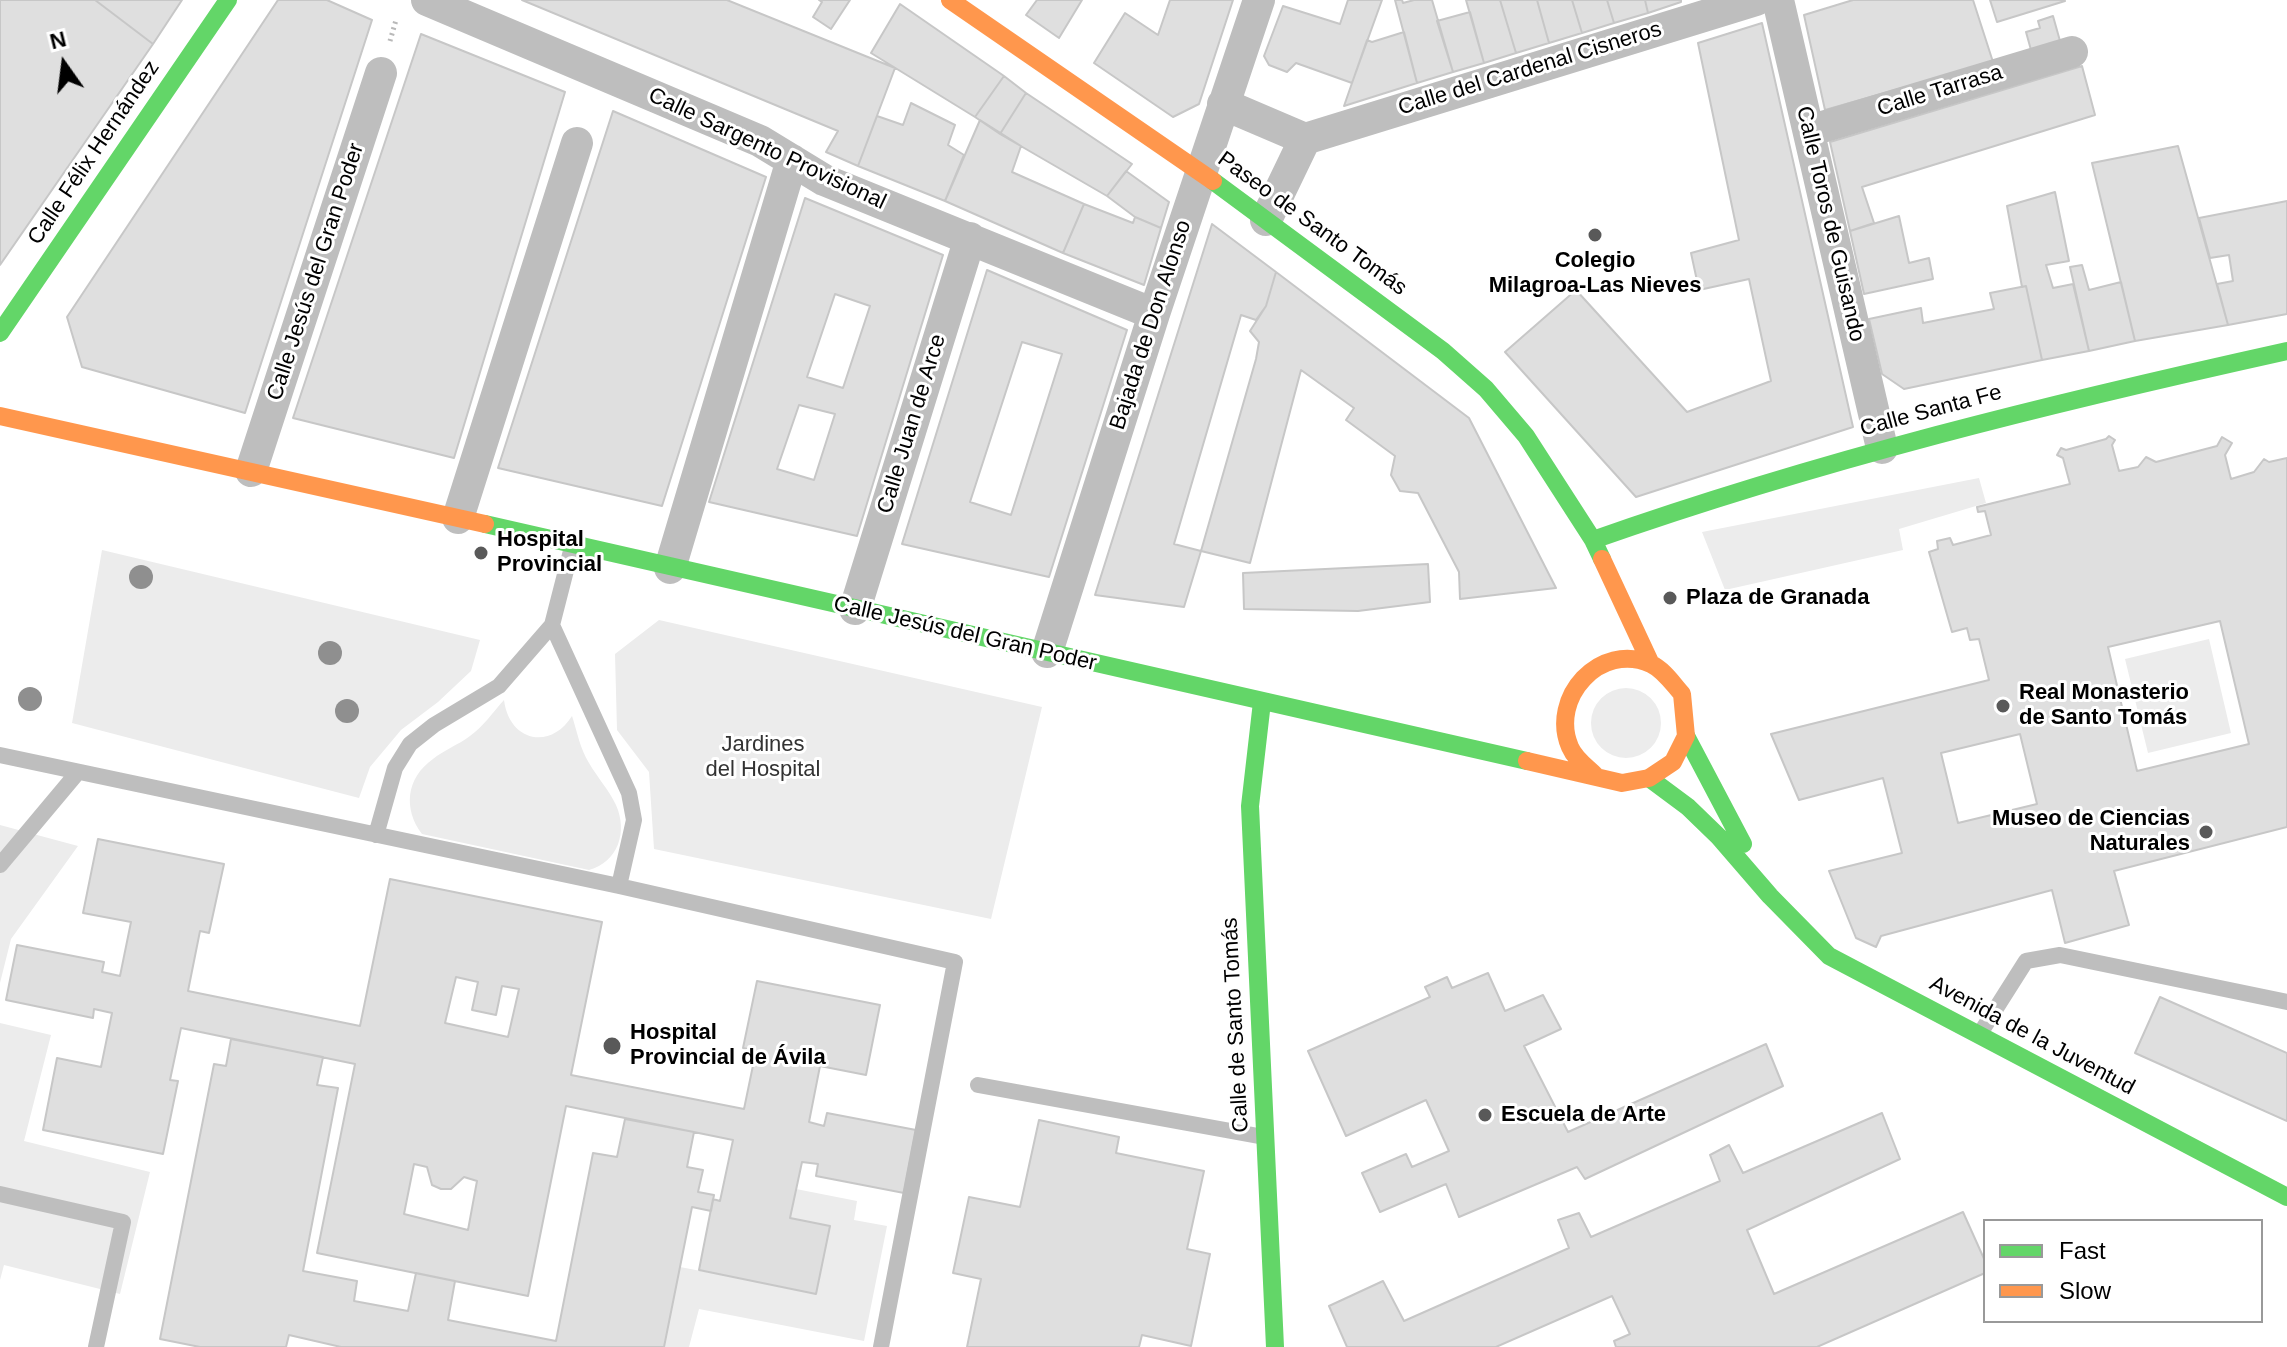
<!DOCTYPE html>
<html>
<head>
<meta charset="utf-8">
<style>
  body { margin:0 }
  #map { position:relative; width:2287px; height:1347px; overflow:hidden; background:#fff; font-family:Arial,sans-serif }
  canvas { display:block }
  .legend { position:absolute; left:1983px; top:1219px; width:280px; height:104px; box-sizing:border-box; background:#fff; border:2px solid #999; margin:0; padding:10px 14px; list-style:none; font-size:24px; color:#000 }
  .legend li { display:flex; align-items:center; gap:16px; height:40px }
  .legend b { width:40px; border:2px solid #999 }
  .north { position:absolute; left:24px; top:24px; width:80px; height:80px; -webkit-text-stroke:6px #fff; paint-order:stroke; rotate:346deg; font-size:22px; font-weight:700; line-height:32px; text-align:center; color:#000 }
  .north::after { content:''; display:block; margin:auto; width:28px; height:36px; background:#000; clip-path:polygon(50% 0,100% 100%,50% 72%,0 100%) }
</style>
</head>
<body>
<div id="map">
<canvas width="2287" height="1347"></canvas>
<ul class="legend">
<li><b style="height:10px;background:#63d668"></b>Fast</li>
<li><b style="height:10px;background:#ff974d"></b>Slow</li>
</ul>
<div class="north">N</div>
</div>
<script>
const ctx = document.querySelector('canvas').getContext('2d');
ctx.lineJoin = 'round';
function fillPath(path, color) { ctx.fillStyle = color; ctx.fill(path, 'evenodd'); }
function stroke(path, color, width, dash) { ctx.strokeStyle = color; ctx.lineWidth = width; ctx.lineCap = dash ? 'butt' : 'round'; ctx.setLineDash(dash || []); ctx.stroke(path); }
function write(font, color, halo, rows, align = 'center') {
  ctx.font = font + ' Arial,sans-serif'; ctx.lineWidth = 6; ctx.setLineDash([]); ctx.textBaseline = 'middle'; ctx.strokeStyle = halo; ctx.fillStyle = color; for (const [text, x, y, turn = 0] of rows) {
    ctx.save(); ctx.translate(x, y); ctx.rotate((+turn || 0) * Math.PI / 180); ctx.textAlign = isNaN(turn) ? turn : align; if (halo) ctx.strokeText(text, 0, 0); ctx.fillText(text, 0, 0); ctx.restore();
  }
}
const green = new Path2D(`
  M1979 478 1986 503 1899 529 1903 550 1725 590 1702 532Z
  M102 550 480 640 471 671 438 702 401 730 370 767 359 798 72 723Z
  M659 620 1042 707 991 919 654 849 649 772 617 730 615 654Z
  M2209 639 2231 733 2148 753 2125 659Z
  M1591 723a35 35 0 1 1 70 0a35 35 0 1 1-70 0Z
  M504 700C509 741 550 751 572 716 577 731 580 749 589 763 597 777 609 790 616 805 628 832 618 862 589 870L422 834C403 809 406 778 433 759 444 750 458 745 470 736 483 727 493 712 504 700Z
  M0 825 78 846 11 939 0 983Z
  M0 1023 51 1035 24 1141 150 1172 120 1294 4 1265 0 1280Z
  M796 1189 857 1201 854 1220 887 1226 864 1341 699 1309 689 1347H664L680 1267 816 1293 830 1226 790 1218Z`);
const building = new Path2D(`
  M0 0H95L153 44 0 265Z
  M95 0H182L153 44Z
  M278 0H327L372 20 245 413 82 367 67 317Z
  M522 0H727L895 68 858 166 826 152 838 131Z
  M819 0H850L831 29 813 17 822 2Z
  M1037 0H1082L1059 38 1026 15Z
  M1170 0H1233L1199 104 1173 117 1094 63 1125 13 1158 35Z
  M1348 0H1382L1352 83 1296 63 1287 72 1269 65 1264 56 1283 6 1340 24Z
  M1395 0H1402L1403 3 1414 0H1432L1453 72 1417 83Z
  M1466 0H1500L1516 53 1484 63Z
  M1500 0H1537L1549 43 1516 53Z
  M1537 0H1572L1582 33 1549 43Z
  M1572 0H1607L1614 23 1582 33Z
  M1607 0H1645L1648 13 1614 23Z
  M1645 0H1681V2L1648 13Z
  M1853 0H1973L1993 62 1825 110 1804 15Z
  M1990 0H2064L2065 1 1997 22Z
  M900 4 1004 76 975 117 871 53Z
  M1470 12 1484 63 1453 72 1437 21Z
  M2053 16 2060 41 2031 50 2026 32 2040 28 2038 21Z
  M1762 23 1853 427 1636 497 1505 352 1576 290 1687 412 1771 381 1749 279 1699 290 1691 253 1739 240 1698 43Z
  M1404 32 1417 83 1344 106 1367 40 1372 42Z
  M421 34 565 92 454 458 293 418Z
  M2082 66 2095 115 1862 187 1874 223 1850 231 1830 142Z
  M1004 76 1026 93 1000 134 975 117Z
  M1026 93 1132 164 1107 196 1000 134Z
  M911 103 955 125 948 145 964 155 945 201 858 166 877 116 903 125Z
  M613 111 766 177 662 506 498 468Z
  M980 120 1021 146 1012 172 1084 204 1063 253 945 201Z
  M2178 146 2228 325 2135 341 2092 163Z
  M1126 171 1169 202 1161 228 1135 217 1107 196Z
  M2055 192 2069 261 2046 265 2053 288 2073 284 2089 351 2042 360 2026 286 2022 287 2007 206Z
  M805 198 943 255 857 536 709 502ZM835 294 870 306 843 388 807 377ZM799 405 835 414 814 480 777 469Z
  M2287 201V314L2228 325 2217 284 2233 281 2229 255 2210 258 2199 218Z
  M1084 204 1133 223 1135 217 1161 228 1144 285 1063 253Z
  M1899 216 1909 263 1929 258 1933 279 1864 294 1850 231Z
  M1212 224 1276 272 1266 306 1256 320 1241 315 1174 544 1201 551 1184 607 1095 595Z
  M2082 265 2089 290 2121 282 2135 341 2089 351 2070 267Z
  M987 270 1127 330 1049 577 902 544ZM1022 342 1062 354 1011 515 970 502Z
  M1276 272 1469 418 1556 588 1460 599 1459 572 1418 493 1400 491 1391 475 1395 456 1346 420 1354 408 1301 370 1250 563 1201 551 1256 359 1259 342 1250 331 1266 306Z
  M2026 286 2042 360 1904 389 1882 374 1869 319 1921 308 1923 323 1994 309 1990 293Z
  M2109 436 2115 440 2112 445 2119 471 2138 467 2146 457 2156 462 2217 446 2222 437 2232 443 2225 455 2231 479 2254 472 2264 459 2269 462 2287 458V827L2114 871 2129 925 2065 943 2052 890 1881 936 1876 947 1856 938 1829 871 1902 853 1883 778 1799 800 1771 734 1989 680 1979 639 1970 640 1967 628 1952 632 1929 552 1938 549 1937 541 1950 538 1953 545 1991 535 1985 511 1978 512 1977 507 2070 484 2063 458 2057 455 2061 448 2066 450 2106 439ZM2220 621 2249 744 2137 771 2108 647ZM2020 734 2037 804 1958 823 1941 753Z
  M1428 564 1430 602 1358 611 1244 609 1243 573Z
  M98 839 224 864 209 933 200 931 188 991 360 1026 390 879 602 922 571 1075 744 1109 756 1051 743 1048 757 981 880 1005 866 1075 820 1066 809 1122 824 1126 827 1113 916 1130 904 1193 816 1176 818 1164 802 1162 790 1218 830 1226 816 1294 699 1270 713 1199 720 1201 733 1140 566 1106 528 1296 317 1253 355 1064 181 1028 170 1080 178 1081 163 1154 43 1130 57 1058 101 1067 112 1013 94 1009 93 1018 6 1000 17 945 104 962 102 972 120 976 131 922 83 913ZM456 977 478 982 472 1010 496 1015 502 986 519 989 508 1037 445 1023ZM414 1164 427 1167 432 1185 441 1189H451L464 1177 477 1181 468 1230 404 1214Z
  M1488 973 1505 1011 1543 995 1561 1029 1524 1046 1568 1132 1766 1044 1783 1086 1585 1179 1577 1167 1459 1217 1446 1184 1380 1212 1362 1173 1406 1154 1412 1167 1449 1151 1426 1100 1346 1136 1308 1051 1430 997 1425 987 1447 977 1452 988Z
  M2160 997 2287 1053V1121L2135 1053Z
  M231 1039 323 1057 317 1085 338 1088 303 1271 357 1281 354 1301 408 1311 416 1273 455 1281 448 1320 556 1341 593 1153 617 1157 625 1119 694 1132 687 1167 703 1170 698 1192 714 1195 711 1211 692 1207 664 1347H341L289 1335 286 1347H200L160 1339 214 1064 226 1066Z
  M1882 1113 1900 1159 1747 1230 1774 1294 1963 1212 1985 1261V1273L1817 1347H1616L1614 1341 1630 1334 1612 1296 1496 1347H1347L1329 1306 1383 1281 1404 1321 1569 1248 1558 1220 1579 1213 1591 1237 1720 1181 1710 1155 1729 1145 1743 1173Z
  M1039 1120 1119 1137 1116 1153 1204 1171 1187 1249 1210 1254 1191 1346 1142 1335 1139 1347H967L981 1279 953 1273 969 1197 1020 1207Z`);
const path = new Path2D(`
  M390 41 396 20`);
const lane = new Path2D(`
  M552 625 572 547
  M0 755 619 886 955 962 881 1347
  M376 835 395 768 410 744 434 725 499 686 552 625 629 793 634 820 619 886
  M0 865 78 772
  M1981 1032 2026 961 2060 955 2287 1002
  M978 1085 1264 1137
  M0 1194 123 1222 96 1347`);
const street = new Path2D(`
  M427 0 760 141 824 180 1154 314
  M1778 0 1882 448
  M1223 104 1305 139 1756 0
  M1809 131 2072 52
  M1266 220 1305 139
  M251 471 381 73
  M458 518 577 143
  M670 568 792 160
  M855 609 970 238
  M1047 652 1154 314 1259 0`);
const fast = new Path2D(`
  M1213 181 1443 351 1486 389 1526 436 1593 540 1602 559
  M0 333 228 0
  M485 524 1527 761
  M1593 540C1820 460 2052 403 2287 351
  M1262 702 1250 806 1275 1347
  M1686 736 1743 844
  M1649 778 1688 807 1719 837 1770 896 1829 956 2287 1197`);
const slow = new Path2D(`
  M950 0 1213 181
  M0 416 485 524
  M1602 559 1651 664
  M1527 761 1622 783 1649 778 1673 762 1686 736 1682 694C1673 684 1664 670 1651 664 1600 641 1549 698 1570 747 1575 759 1587 767 1595 775`);
const trees = [
  [141,577],
  [330,653],
  [30,699],
  [347,711]
];
const markers = [
  [1595,235,8,"#595959"],
  [481,553,8,"#595959"],
  [1670,598,8,"#595959"],
  [2003,706,8,"#595959"],
  [2206,832,8,"#595959"],
  [612,1046,10,"#595959"],
  [1485,1115,8,"#595959"]
];
const streetNames = [
  ["Calle del Cardenal Cisneros",1530,69,-17],
  ["Calle Tarrasa",1940,91,-17],
  ["Calle Sargento Provisional",767,149,25],
  ["Calle Félix Hernández",94,153,-56],
  ["Paseo de Santo Tomás",1312,224,36],
  ["Calle Toros de Guisando",1830,224,77],
  ["Calle Jesús del Gran Poder",316,272,-72],
  ["Bajada de Don Alonso",1151,325,-72],
  ["Calle Santa Fe",1931,411,-15],
  ["Calle Juan de Arce",912,424,-73],
  ["Calle Jesús del Gran Poder",965,634,13],
  ["Calle de Santo Tomás",1236,1025,-93],
  ["Avenida de la Juventud",2032,1036,28]
];
const poiNames = [
  ["Colegio",1595,261,"center"],
  ["Milagroa-Las Nieves",1595,286,"center"],
  ["Hospital",497,540],
  ["Provincial",497,565],
  ["Plaza de Granada",1686,598],
  ["Real Monasterio",2019,693],
  ["de Santo Tomás",2019,718],
  ["Museo de Ciencias",2190,819,"right"],
  ["Naturales",2190,844,"right"],
  ["Hospital",630,1033],
  ["Provincial de Ávila",630,1058],
  ["Escuela de Arte",1501,1115]
];
const parkNames = [
  ["Jardines",763,745],
  ["del Hospital",763,770]
];
fillPath(green, '#ececec');
fillPath(building, '#dfdfdf');
stroke(building, '#c7c7c7', 2);
stroke(path, '#b9b9b9', 5, [2, 4]);
stroke(lane, '#bebebe', 16);
stroke(street, '#bebebe', 32);
stroke(fast, '#63d668', 18);
stroke(slow, '#ff974d', 18);
ctx.fillStyle = '#8f8f8f';
for (const [x, y] of trees) { ctx.beginPath(); ctx.arc(x, y, 12, 0, 2 * Math.PI); ctx.fill(); }
for (const [x, y, r, color] of markers) { const dot = new Path2D(); dot.arc(x, y, r, 0, 2 * Math.PI); ctx.fillStyle = color; ctx.fill(dot); stroke(dot, '#fff', 3); }
write('22px', '#000', '#fff', streetNames);
write('bold 22px', '#000', '#fff', poiNames, 'left');
write('22px', '#333', '#fff', parkNames);
</script>
</body>
</html>
